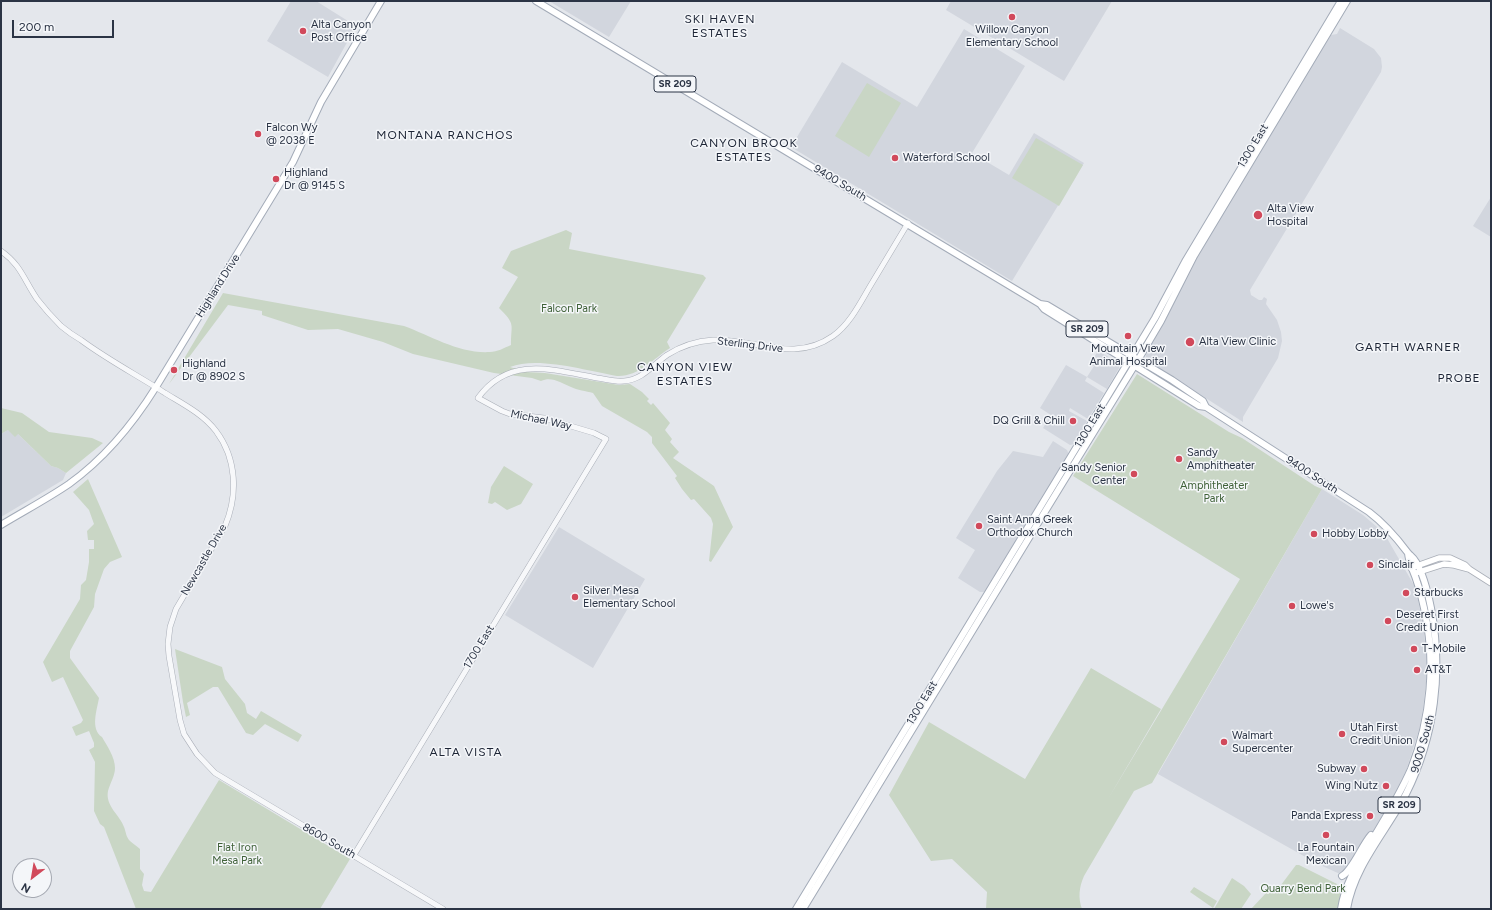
<!DOCTYPE html>
<html>
<head>
<meta charset="utf-8">
<style>
  body { margin:0 }
  #map { position:relative; width:1492px; height:910px; overflow:hidden; background:#e4e7ec; font-family:Figtree,sans-serif }
  canvas { display:block }
  .frame { position:absolute; inset:0; border:2px solid #2b3445; pointer-events:none }
  .north { position:absolute; left:12px; top:858px; width:40px; height:40px; box-sizing:border-box; background:#f4f6f9; border:1px solid #a4a8b1; border-radius:50%; rotate:211deg; font-size:11px; font-weight:700; line-height:16px; text-align:center; color:#2b3445 }
  .north::after { content:''; display:block; margin:auto; width:14px; height:18px; background:#d1495b; clip-path:polygon(50% 0,100% 100%,50% 72%,0 100%) }
  .scale { position:absolute; left:12px; top:20px; width:102px; height:18px; box-sizing:border-box; border:2px solid #2b3445; border-top:0; padding-left:5px; font-size:12px; line-height:14px; white-space:nowrap; color:#2b3445; -webkit-text-stroke:3px #f4f6f9; paint-order:stroke }
</style>
</head>
<body>
<div id="map">
<canvas width="1492" height="910"></canvas>
<div class="frame"></div>
<div class="north">N</div>
<div class="scale">200 m</div>
</div>
<script>
const ctx = document.querySelector('canvas').getContext('2d');
ctx.lineJoin = 'round';
function fillPath(path, color) { ctx.fillStyle = color; ctx.fill(path, 'evenodd'); }
function stroke(path, color, width, dash) { ctx.strokeStyle = color; ctx.lineWidth = width; ctx.lineCap = dash ? 'butt' : 'round'; ctx.setLineDash(dash || []); ctx.stroke(path); }
function write(font, color, halo, rows, align = 'center') {
  ctx.font = font + ' Figtree,sans-serif'; ctx.lineWidth = 3; ctx.setLineDash([]); ctx.textBaseline = 'middle'; ctx.strokeStyle = halo; ctx.fillStyle = color; for (const [text, x, y, turn = 0] of rows) {
    ctx.save(); ctx.translate(x, y); ctx.rotate((+turn || 0) * Math.PI / 180); ctx.textAlign = isNaN(turn) ? turn : align; if (halo) ctx.strokeText(text, 0, 0); ctx.fillText(text, 0, 0); ctx.restore();
  }
}
const built = new Path2D(`
  M291 1H316L356 26 328 77 267 41Z
  M549 1H631L609 37Z
  M951 1H1112L1064 81 946 10Z
  M1340 28 1374 49 1381 58 1382 67 1381 72 1250 290 1251 295 1259 300H1262L1264 297 1267 299 1266 304 1277 320 1281 332 1282 341 1278 358 1243 417V422L1148 361 1146 359V355L1200 251 1309 68 1331 35 1337 34Z
  M964 29 1025 66 972 153 1009 175 1034 133 1084 163 1012 281 791 147 842 62 917 107Z
  M1491 197V237L1473 226Z
  M1098 351 1119 363V368L1107 389 1087 377 1085 381 1104 393 1088 419 1070 408 1069 411 1087 421 1074 444 1070 445 1043 428 1051 415 1040 408 1066 365 1087 377 1094 366 1090 364Z
  M8 430 18 434 51 466 58 468 66 473 63 480 1 517V434Z
  M1053 441 1067 450 1069 455 986 590 984 592H980L958 578 975 550 956 538 997 471 1013 451 1043 457Z
  M1322 489 1363 515 1384 533 1415 587 1423 623 1426 651 1427 674 1423 709 1419 730 1406 771 1394 796 1377 825 1348 871 1340 874 1318 864 1158 774Z
  M559 527 645 579 593 668 505 615Z`);
const green = new Path2D(`
  M867 83 901 103 869 157 835 136Z
  M1036 138 1083 165 1059 206 1012 178Z
  M566 230 572 233 569 249 703 275 706 278 667 342 670 348C653 359 638 377 617 376 587 371 538 356 510 367L526 372 545 373 619 385 630 384 642 392 649 399 647 401 651 405 653 403 670 423 665 430 672 439 670 442 679 452 673 458 714 486 733 527 711 562 709 561 713 524 711 518 694 499 691 500 682 489 675 478 677 476 652 443V437L647 432 602 406 593 393C586 391 577 390 571 387 561 383 552 376 541 381L532 378 494 373 413 354 383 342 338 329 308 330 262 315V311L228 305 169 384 223 293 404 326C431 336 460 354 490 352 497 352 504 348 511 345 511 323 516 325 499 308L518 277 502 268 511 251Z
  M1137 374 1229 432 1242 438 1315 486 1322 489 1152 783 1134 791 1084 876C1079 887 1078 898 1082 909H986L987 892 952 859 931 861 889 795 929 722 1025 779 1091 668 1161 709 1108 799 1240 579 1073 476Z
  M1 408 22 413 49 432 92 438 103 443 66 473 58 468 51 466 18 434 15 437 8 430 1 434Z
  M504 466 533 484 521 504 507 510 495 502 492 504 488 503 491 487Z
  M88 479 122 557 110 562 104 569 95 594 94 607 70 651V658L99 698C97 710 90 729 102 737 107 746 115 757 115 768 115 776 110 783 108 791 105 806 120 815 124 827 126 832 126 837 130 841 133 844 137 846 140 849V869L144 874 142 885 144 891 151 892 219 780 350 859 320 909H136L104 827 100 824 94 811 95 762 89 750 94 747V743L89 731 76 736 72 727 81 723 83 720 63 677 52 682 43 662 80 599 81 585 86 580 89 562V549H94V540H88L87 531 94 524 89 510 73 492Z
  M175 649 222 667 225 679 245 704 247 713 256 719 261 711 302 735 298 742 265 724 253 735 246 733 218 687H213L187 703 190 715 186 717 183 702Z
  M1296 865H1299L1341 886 1342 891 1338 909H1251L1266 893 1281 885Z
  M1232 878 1244 886 1251 894 1241 909H1214Z
  M1194 887 1217 901 1213 908 1190 892Z`);
const tertiary = new Path2D(`
  M1 251C21 265 24 280 37 299 44 308 53 318 61 326 67 331 74 336 81 340 108 360 137 375 165 393 183 404 203 414 216 431 237 459 238 495 225 526L176 609 170 627 168 644 169 656 180 720 184 734 197 754 215 773 443 909
  M354 855 606 439 594 433 544 418 510 414 502 411 478 398C509 355 554 370 597 378 606 379 615 382 624 381 642 380 653 365 667 355 681 346 697 341 713 340 755 338 793 364 833 336 851 323 861 301 872 283 884 263 896 243 908 223`);
const secondary = new Path2D(`
  M1411 568 1439 558H1450L1465 565 1469 569 1491 583
  M1416 573 1444 564 1454 565 1469 569`);
const primary = new Path2D(`
  M536 1 1040 304 1047 305 1172 380 1203 401 1206 407 1369 512C1385 524 1396 537 1408 553 1411 556 1414 558 1416 562 1424 575 1428 593 1431 608 1443 671 1435 736 1406 794 1386 832 1354 866 1347 909
  M1040 304 1044 309 1199 406 1206 407
  M1 525C24 511 47 499 69 484 105 458 133 424 156 387L293 162 321 102 381 1
  M1342 876C1352 871 1362 845 1371 835
  M796 909 1155 318 1186 260 1341 1
  M803 909 1038 523 1141 355 1161 321 1194 256 1347 1
  M1341 909C1345 883 1358 863 1372 840 1386 817 1400 794 1411 769 1431 718 1436 661 1424 608 1422 599 1420 590 1417 582 1414 571 1409 565 1408 553`);
const markers = [
  [1012,17,4,"#d1495b"],
  [303,31,4,"#d1495b"],
  [258,134,4,"#d1495b"],
  [895,158,4,"#d1495b"],
  [276,179,4,"#d1495b"],
  [1258,215,5,"#d1495b"],
  [1128,336,4,"#d1495b"],
  [1190,342,5,"#d1495b"],
  [174,370,4,"#d1495b"],
  [1073,421,4,"#d1495b"],
  [1179,459,4,"#d1495b"],
  [1134,474,4,"#d1495b"],
  [979,526,4,"#d1495b"],
  [1314,534,4,"#d1495b"],
  [1370,565,4,"#d1495b"],
  [1406,593,4,"#d1495b"],
  [575,597,4,"#d1495b"],
  [1292,606,4,"#d1495b"],
  [1388,621,4,"#d1495b"],
  [1414,649,4,"#d1495b"],
  [1417,670,4,"#d1495b"],
  [1342,734,4,"#d1495b"],
  [1224,742,4,"#d1495b"],
  [1364,769,4,"#d1495b"],
  [1386,786,4,"#d1495b"],
  [1370,816,4,"#d1495b"],
  [1326,835,4,"#d1495b"]
];
const shields = [
  [675,84,42],
  [1087,329,42],
  [1399,805,42]
];
const shieldNames = [
  ["SR 209",675,84],
  ["SR 209",1087,329],
  ["SR 209",1399,805]
];
const poiNames = [
  ["Alta Canyon",311,25],
  ["Post Office",311,38],
  ["Willow Canyon",1012,30,"center"],
  ["Elementary School",1012,43,"center"],
  ["Falcon Wy",266,128],
  ["@ 2038 E",266,141],
  ["Waterford School",903,158],
  ["Highland",284,173],
  ["Dr @ 9145 S",284,186],
  ["Alta View",1267,209],
  ["Hospital",1267,222],
  ["Alta View Clinic",1199,342],
  ["Mountain View",1128,349,"center"],
  ["Animal Hospital",1128,362,"center"],
  ["Highland",182,364],
  ["Dr @ 8902 S",182,377],
  ["DQ Grill & Chill",1065,421,"right"],
  ["Sandy",1187,453],
  ["Amphitheater",1187,466],
  ["Sandy Senior",1126,468,"right"],
  ["Center",1126,481,"right"],
  ["Saint Anna Greek",987,520],
  ["Orthodox Church",987,533],
  ["Hobby Lobby",1322,534],
  ["Sinclair",1378,565],
  ["Silver Mesa",583,591],
  ["Elementary School",583,604],
  ["Starbucks",1414,593],
  ["Lowe's",1300,606],
  ["Deseret First",1396,615],
  ["Credit Union",1396,628],
  ["T-Mobile",1422,649],
  ["AT&T",1425,670],
  ["Utah First",1350,728],
  ["Credit Union",1350,741],
  ["Walmart",1232,736],
  ["Supercenter",1232,749],
  ["Subway",1356,769,"right"],
  ["Wing Nutz",1378,786,"right"],
  ["Panda Express",1362,816,"right"],
  ["La Fountain",1326,848,"center"],
  ["Mexican",1326,861,"center"]
];
const streetNames = [
  ["1300 East",1253,146,-59],
  ["9400 South",840,183,31],
  ["Highland Drive",218,286,-58],
  ["Sterling Drive",750,345,7],
  ["Michael Way",541,420,12],
  ["1300 East",1090,426,-59],
  ["9400 South",1312,475,33],
  ["Newcastle Drive",204,560,-60],
  ["1700 East",479,647,-59],
  ["1300 East",922,703,-59],
  ["9000 South",1423,744,-74],
  ["8600 South",329,841,30]
];
const parkNames = [
  ["Falcon Park",569,309],
  ["Amphitheater",1214,486],
  ["Park",1214,499],
  ["Flat Iron",237,848],
  ["Mesa Park",237,861],
  ["Quarry Bend Park",1303,889]
];
const neighbourhoodNames = [
  ["SKI HAVEN",720,19],
  ["ESTATES",720,33],
  ["MONTANA RANCHOS",445,135],
  ["CANYON BROOK",744,143],
  ["ESTATES",744,157],
  ["GARTH WARNER",1408,347],
  ["CANYON VIEW",685,367],
  ["ESTATES",685,381],
  ["PROBE",1459,378],
  ["ALTA VISTA",466,752]
];
fillPath(built, '#d2d6de');
fillPath(green, '#c9d6c5');
stroke(tertiary, '#a9aeb7', 6);
stroke(secondary, '#a9aeb7', 7);
stroke(primary, '#a3abb8', 8);
stroke(tertiary, '#f7f8fa', 5);
stroke(secondary, '#fff', 5.5);
stroke(primary, '#fff', 6);
for (const [x, y, r, color] of markers) { const dot = new Path2D(); dot.arc(x, y, r, 0, 2 * Math.PI); ctx.fillStyle = color; ctx.fill(dot); stroke(dot, '#f4f6f9', 1.5); }
for (const [x, y, w] of shields) { const box = new Path2D(); box.roundRect(x - w / 2, y - 8, w, 16, 3); ctx.fillStyle = '#f4f6f9'; ctx.fill(box); stroke(box, '#2b3445', 1); }
write('bold 10px', '#2b3445', null, shieldNames);
write('11px', '#2b3445', '#f4f6f9', poiNames, 'left');
write('11px', '#2b3445', '#f4f6f9', streetNames);
write('11px', '#3f6138', '#f4f6f9', parkNames);
ctx.letterSpacing = '1px';
write('12px', '#1d2536', '#f4f6f9', neighbourhoodNames);
ctx.letterSpacing = '0px';
</script>
</body>
</html>
